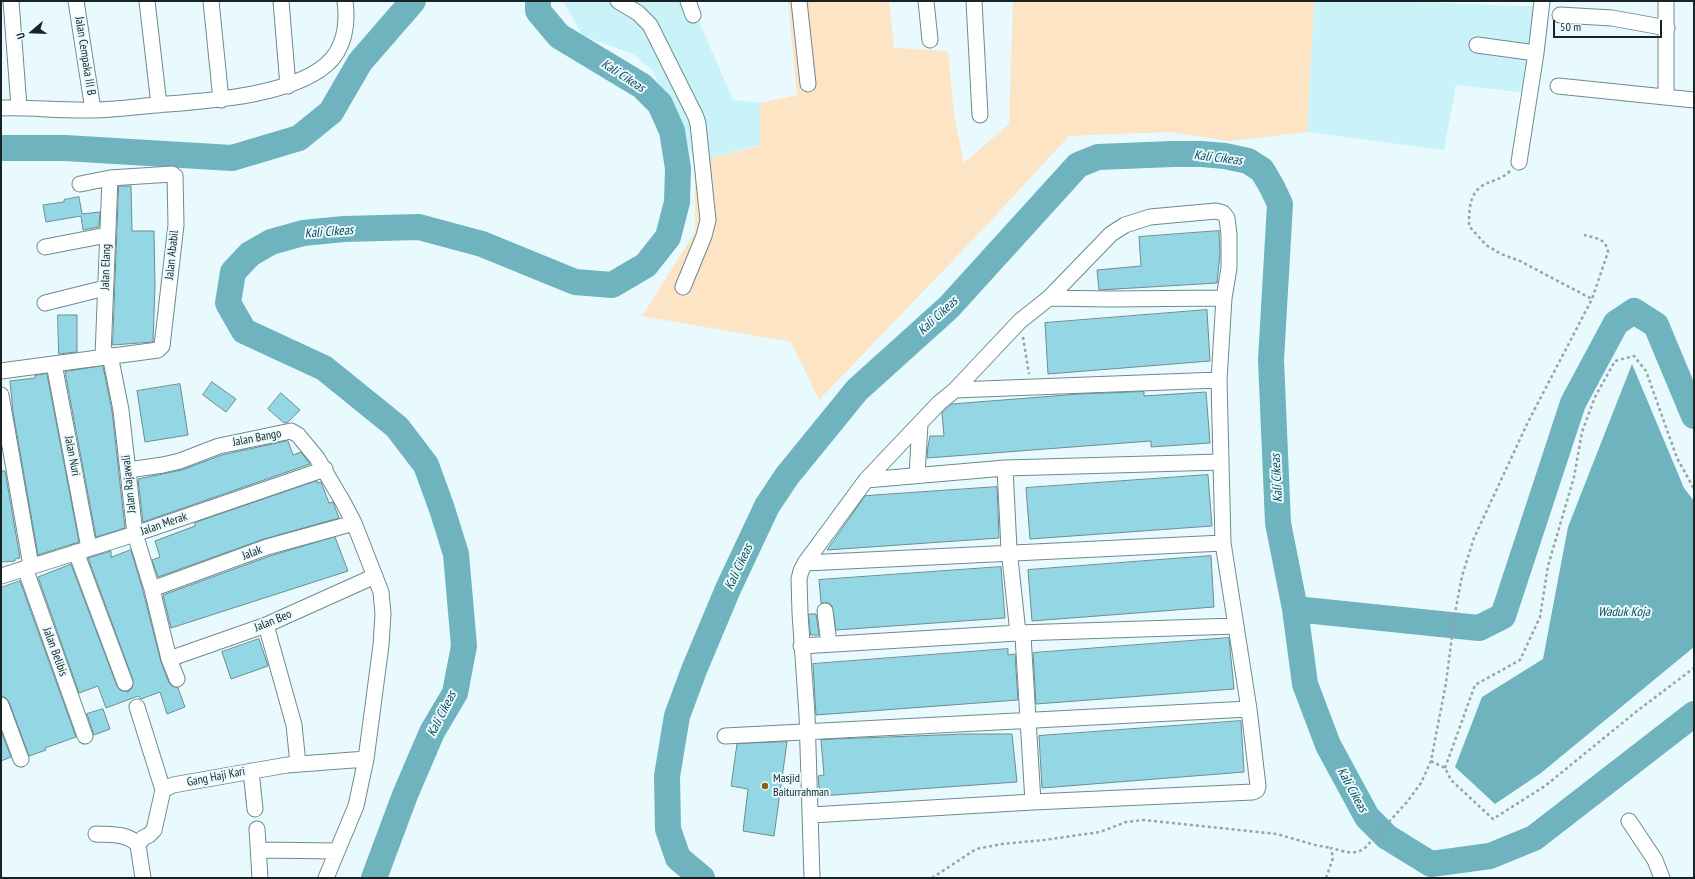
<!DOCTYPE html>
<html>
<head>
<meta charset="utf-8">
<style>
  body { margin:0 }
  #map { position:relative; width:1695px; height:879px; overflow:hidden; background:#e8fafe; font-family:"PT Sans Narrow",sans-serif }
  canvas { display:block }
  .frame { position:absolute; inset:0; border:2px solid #182325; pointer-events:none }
  .north { position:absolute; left:12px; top:12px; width:40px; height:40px; -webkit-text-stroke:3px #e8fafe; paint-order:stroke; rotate:251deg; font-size:11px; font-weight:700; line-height:16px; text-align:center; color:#182325 }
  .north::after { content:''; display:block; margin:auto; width:14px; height:18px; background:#182325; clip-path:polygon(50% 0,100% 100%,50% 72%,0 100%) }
  .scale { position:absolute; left:1553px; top:20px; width:109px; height:18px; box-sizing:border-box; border:2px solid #182325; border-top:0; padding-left:5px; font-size:12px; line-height:14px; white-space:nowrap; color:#182325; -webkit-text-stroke:3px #e8fafe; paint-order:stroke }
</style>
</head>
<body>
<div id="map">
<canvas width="1695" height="879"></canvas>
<div class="frame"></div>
<div class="north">U</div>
<div class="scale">50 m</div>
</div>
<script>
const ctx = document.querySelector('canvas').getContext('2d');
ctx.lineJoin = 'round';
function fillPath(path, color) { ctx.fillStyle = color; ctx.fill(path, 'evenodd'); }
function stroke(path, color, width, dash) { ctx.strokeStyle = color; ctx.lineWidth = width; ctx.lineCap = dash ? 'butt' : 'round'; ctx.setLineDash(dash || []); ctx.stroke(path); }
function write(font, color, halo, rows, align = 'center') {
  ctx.font = font + ' "PT Sans Narrow",sans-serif'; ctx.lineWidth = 4; ctx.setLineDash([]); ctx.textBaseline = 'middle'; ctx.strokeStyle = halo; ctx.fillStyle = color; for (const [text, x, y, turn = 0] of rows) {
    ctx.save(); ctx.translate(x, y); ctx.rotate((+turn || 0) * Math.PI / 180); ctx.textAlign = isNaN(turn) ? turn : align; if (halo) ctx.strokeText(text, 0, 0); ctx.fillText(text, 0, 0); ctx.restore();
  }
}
const built = new Path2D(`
  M563 1H690L733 100 760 103V145L695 162 653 71 633 54 583 36Z
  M1314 1H1394L1542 7 1527 93 1456 85 1444 150 1307 132Z`);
const green = new Path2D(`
  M788 1H889L894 48 948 51 954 116 964 163 1009 124 1013 1H1314L1307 132 1230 141 1169 132 1069 136 983 229 819 400 791 342 642 316 695 232V162L760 146V103L797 95Z`);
const water = new Path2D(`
  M1632 364 1684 488 1694 501V647L1541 773 1495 804 1455 767 1482 697 1543 659 1568 527Z`);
const river = new Path2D(`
  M1 148H65L232 158 299 138 331 112 360 62 413 1
  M1295 609 1479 628 1503 616 1573 403 1616 323 1634 311 1656 325 1694 416
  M374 878 405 795 432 732 455 693 464 646 456 554 442 509 426 465 397 427 324 368 244 331 228 303 233 272 250 254 271 242 303 233 344 229 419 227 482 244 575 282 612 285 646 265 668 237 677 202 678 168 672 131 660 104 642 86 559 36 538 11V1
  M702 878 678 858 668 829 667 776 677 716 694 670 728 589 767 506 787 476 857 390 949 307 1078 165 1098 157 1173 154H1202L1225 156 1248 161 1262 170 1272 187 1280 204 1271 360 1278 523 1295 609 1305 684 1328 745 1367 817 1387 837 1431 864 1490 856 1534 838 1694 714`);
const building = new Path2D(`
  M119 186H131L132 231H154L155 286 153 342 113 345Z
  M79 197 82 214 100 212 99 227 83 230 81 216 46 222 43 205 64 202V200Z
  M1219 231 1220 254 1217 283 1099 290 1097 270 1141 266 1139 237Z
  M1207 310 1210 361 1048 374 1045 323Z
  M58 315H77V352L59 354Z
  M103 366 112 411 125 528 96 537 65 372Z
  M47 374 79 542 38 555 13 412 10 381 35 378V376Z
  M212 382 236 399 226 412 203 395Z
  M180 384 188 435 145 442 137 391Z
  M1144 392V396L1206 392 1210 443 1151 447V441L927 458 928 446 930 436H944L942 413 952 404 1079 394Z
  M281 393 300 410 288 422 284 423 268 409Z
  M288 441 293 455 301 452 310 464 143 522 138 479 182 470 222 455Z
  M1 471H5L20 558 15 559V561L1 562Z
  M1208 475 1212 526 1030 539 1026 488Z
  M317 481V483L321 482 329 503 333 502 339 518 264 539 158 577 152 560 160 557 155 541 195 526V523Z
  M997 487 999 538 827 550 865 496Z
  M335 537 348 571 171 628 163 595 270 556Z
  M131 550 143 591 161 662 169 683 172 686 178 688 185 707 167 714 160 692 141 699 138 696 106 708 98 686 79 693 38 577 71 564 117 686 120 690 128 692 132 688 133 680 88 558 111 551V557Z
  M1211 556 1214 607 1032 621 1028 570Z
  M1001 567 1005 618 836 630 832 606 828 603H821L819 580Z
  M20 581 76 737 45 748 46 750 29 756 9 702 6 698 1 696V588Z
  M809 614H816L819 635H811Z
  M1229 638 1234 689 1036 704 1033 653Z
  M259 639 268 666 231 679 222 652Z
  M1008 649V655L1015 654 1018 700 816 715 813 664Z
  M103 709 110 729 94 735 87 714Z
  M1241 721 1244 772 1042 788 1039 736Z
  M1 731 11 757 1 761Z
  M965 734H1012L1017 782 820 796 818 776 824 775 821 740Z
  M787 742 774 836 743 831 748 789 731 786 737 744Z`);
const path = new Path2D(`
  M1510 171C1500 181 1493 179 1482 186 1469 194 1469 212 1469 226L1486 245 1501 254 1520 261 1592 299
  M1023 337 1029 374
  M1431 761 1445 768 1451 780 1493 819 1545 786 1637 711 1694 668
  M1445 768 1475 685 1520 660 1540 617 1548 566 1574 477 1582 432 1595 397 1615 361 1634 356 1646 371 1677 458 1694 489
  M932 878 976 849 1002 844 1044 840 1100 832 1126 822 1144 820 1277 834 1315 845 1331 848
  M1326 878 1333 858 1331 848C1343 851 1354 856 1365 848L1407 802 1421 783 1431 761 1446 683 1455 613 1462 576 1474 538 1528 422 1592 299 1608 252C1606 238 1595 238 1584 235`);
const minor = new Path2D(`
  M11 1 19 107
  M76 1 93 110
  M147 1 159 105
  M211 1 221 100
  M281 1 288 86
  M618 1 638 13 650 25 696 117 698 124 708 220 704 236 683 287
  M688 1 693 15
  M799 1 808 84
  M926 1 930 40
  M974 1 980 115
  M1666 1V96
  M1560 15 1612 18 1667 28
  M1477 45 1536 53
  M1558 86 1694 100
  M1 108C31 107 61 111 92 110 113 110 134 107 155 105 203 101 288 97 326 65 345 49 348 23 345 1
  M1519 162 1536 53 1542 1
  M45 247 107 235
  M1049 298 1110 299 1224 298
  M45 303 105 288
  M110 355 121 410 135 534 152 589 169 659 177 679
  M103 356 110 178
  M54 364 89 548
  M1 371 158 350 162 346 176 225 175 176 172 174 110 178 80 184
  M955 390 1219 380
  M1 395 31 566
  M1005 468 1009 549 1018 633 1023 636 1033 802
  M128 470 163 465 180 461 219 446 291 431 298 435 317 458 343 502 354 523 381 592 383 614 381 645 366 759 356 806 326 878
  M917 475 920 424
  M866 480 1005 468 1221 462
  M76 552 125 683
  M805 563 1223 543
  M25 568 85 736
  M1 576 135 534 325 469
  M152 589 267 547 354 523
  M825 611 829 644
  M266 625 294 725 298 764
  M801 646 1018 633 1236 626
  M169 659 266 625 375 576
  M1 705 21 759
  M137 707 163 790
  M725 736 1249 709
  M251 771 255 809
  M811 815 1033 802 1253 792 1257 790 1258 786 1249 709 1223 543 1219 380 1224 298 1229 268V235L1227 218 1223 213 1216 211 1150 217 1125 225 1111 234 1049 298 1020 321 955 390 939 403 866 480 805 563 801 571 799 579 800 613 807 715 812 878
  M1629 821 1655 860 1662 878
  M257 829 260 878
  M96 834C111 835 128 833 138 845
  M259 850 337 851
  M143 878 138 845 143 838 149 835 154 830 163 790 173 785 287 765 366 759`);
const markers = [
  [765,786,4,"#90600c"]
];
const streetNames = [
  ["Jalan Cempaka III B",85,56,81],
  ["Jalan Ababil",172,255,-84],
  ["Jalan Elang",106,267,-88],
  ["Jalan Bango",257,438,-11],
  ["Jalan Nuri",72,456,79],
  ["Jalan Rajawali",129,484,-96],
  ["Jalan Merak",164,524,-19],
  ["Jalak",252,553,-21],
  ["Jalan Beo",273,621,-22],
  ["Jalan Belibis",55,652,70],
  ["Gang Haji Kari",216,777,-11]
];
const poiNames = [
  ["Masjid",773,779],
  ["Baiturrahman",773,793]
];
const waterNames = [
  ["Kali Cikeas",623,76,33],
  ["Kali Cikeas",1218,158,7],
  ["Kali Cikeas",329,232,-4],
  ["Kali Cikeas",938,316,-43],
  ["Kali Cikeas",1277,478,-93],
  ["Kali Cikeas",739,567,-65],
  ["Waduk Koja",1624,612],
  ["Kali Cikeas",442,714,-63],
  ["Kali Cikeas",1352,790,61]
];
fillPath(built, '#c9f2f9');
fillPath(green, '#fde4c4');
fillPath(water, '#6fb3be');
stroke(river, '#6fb3be', 26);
fillPath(building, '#92d7e3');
stroke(building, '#6f8b91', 1);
stroke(minor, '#6e8a8f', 17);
stroke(path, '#95a4a8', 2.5, [3, 3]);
stroke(minor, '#fff', 15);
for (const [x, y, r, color] of markers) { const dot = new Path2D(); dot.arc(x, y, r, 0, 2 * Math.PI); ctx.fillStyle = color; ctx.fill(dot); stroke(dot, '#e8fafe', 1.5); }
write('12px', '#182325', '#e8fafe', streetNames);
write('12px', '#182325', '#e8fafe', poiNames, 'left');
write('italic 13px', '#0c4a53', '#e8fafe', waterNames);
</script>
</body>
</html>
